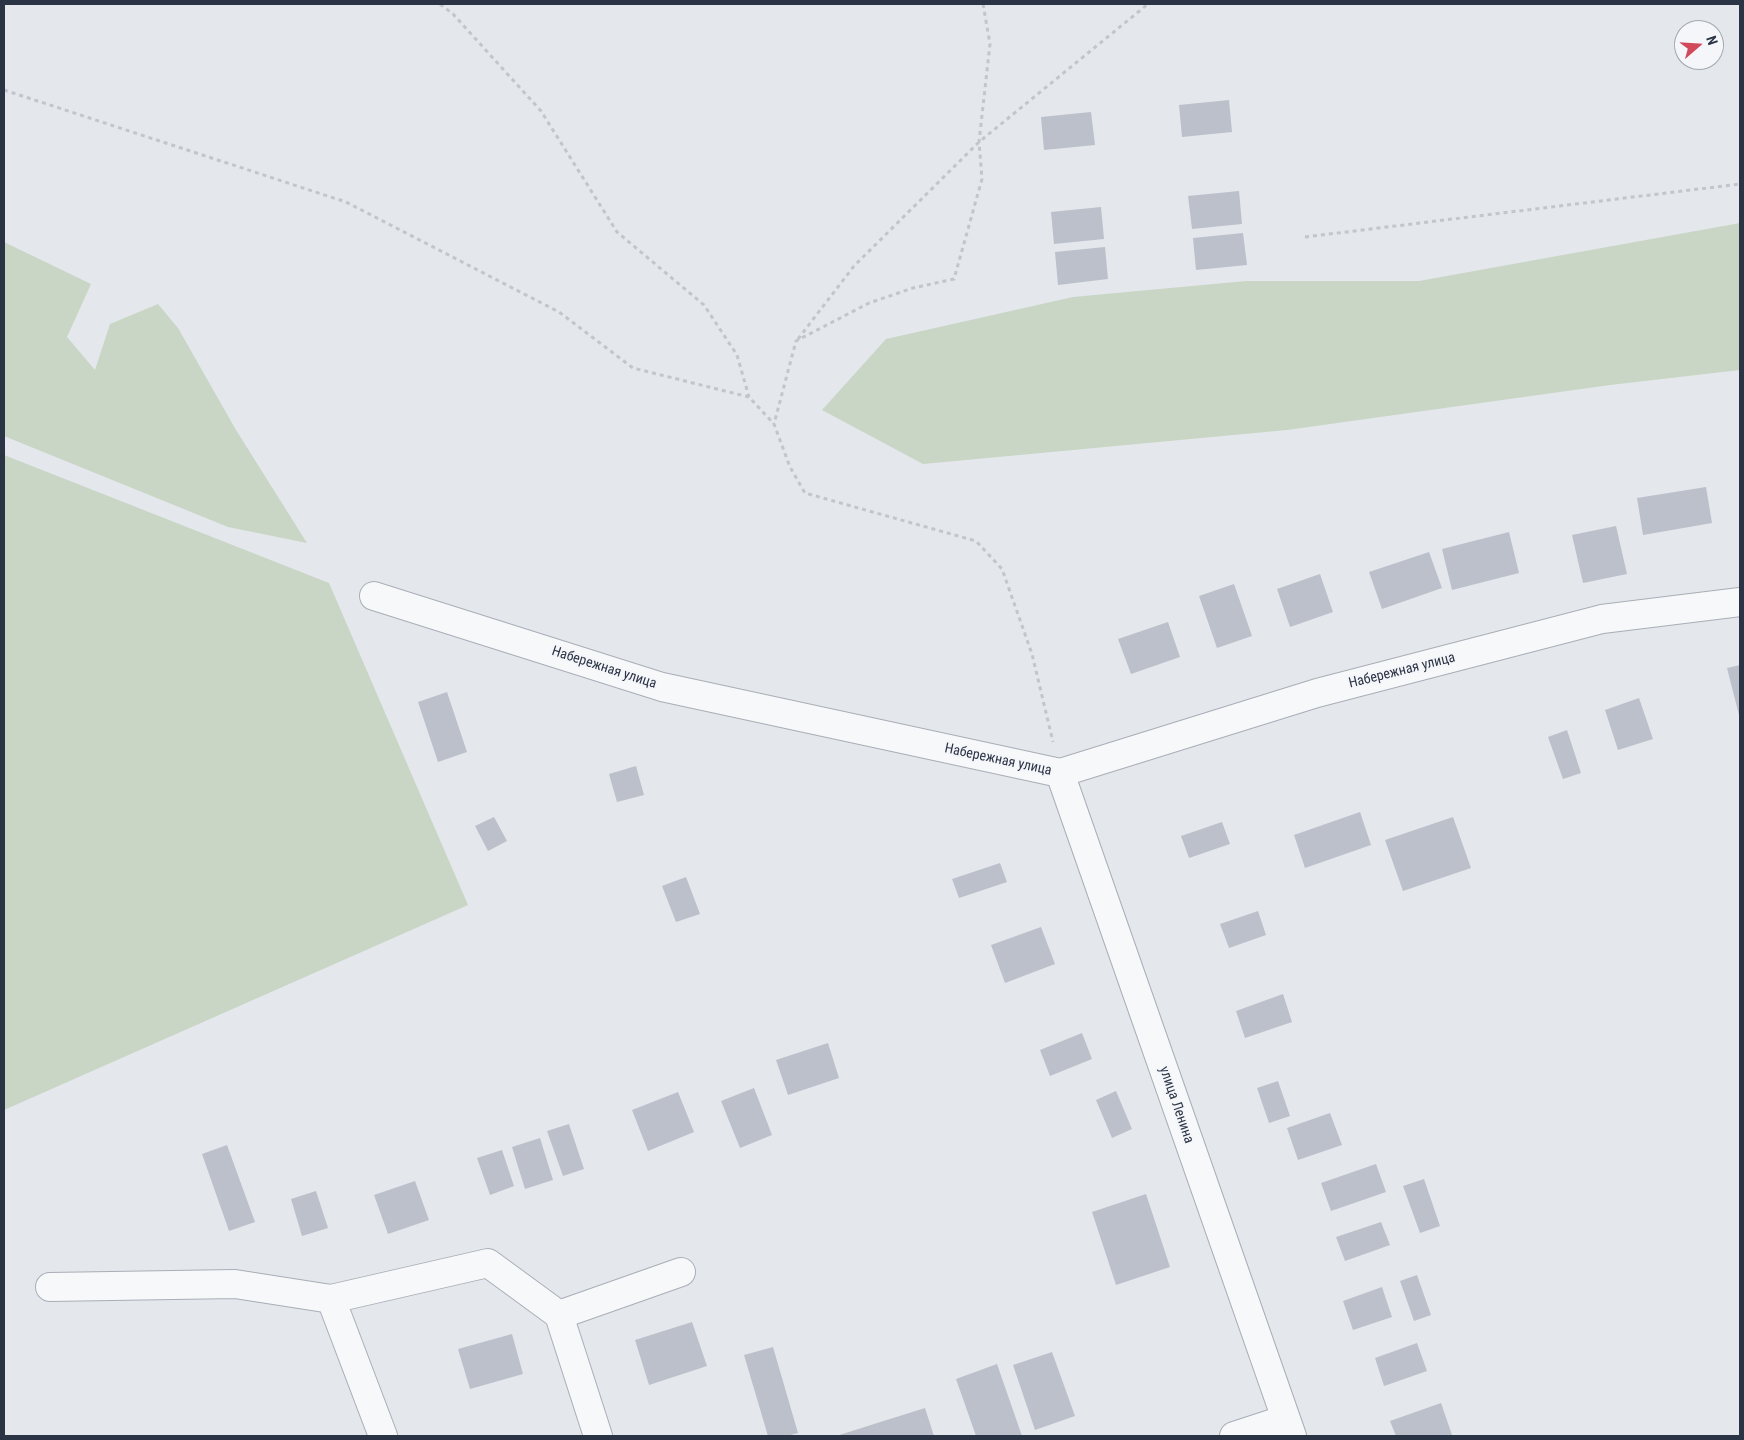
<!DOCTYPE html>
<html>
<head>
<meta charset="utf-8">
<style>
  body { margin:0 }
  #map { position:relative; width:1744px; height:1440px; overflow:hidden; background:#e4e7ec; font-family:"Roboto Condensed",sans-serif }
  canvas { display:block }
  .frame { position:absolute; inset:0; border:5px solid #2b3445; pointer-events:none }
  .north { position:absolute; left:1674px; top:20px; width:50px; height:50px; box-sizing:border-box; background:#f4f6f9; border:1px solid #a4a8b1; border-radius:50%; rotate:71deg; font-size:14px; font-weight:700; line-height:20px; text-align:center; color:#2b3445 }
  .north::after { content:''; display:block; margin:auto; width:18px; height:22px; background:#d1495b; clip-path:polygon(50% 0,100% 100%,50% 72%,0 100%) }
</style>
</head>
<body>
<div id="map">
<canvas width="1744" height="1440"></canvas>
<div class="frame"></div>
<div class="north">N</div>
</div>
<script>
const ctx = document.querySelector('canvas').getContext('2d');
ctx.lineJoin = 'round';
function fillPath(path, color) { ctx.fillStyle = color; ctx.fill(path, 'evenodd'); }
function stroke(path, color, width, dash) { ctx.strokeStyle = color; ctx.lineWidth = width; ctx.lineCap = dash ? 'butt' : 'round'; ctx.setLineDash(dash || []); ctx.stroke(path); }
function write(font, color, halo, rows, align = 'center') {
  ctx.font = font + ' "Roboto Condensed",sans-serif'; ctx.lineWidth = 4; ctx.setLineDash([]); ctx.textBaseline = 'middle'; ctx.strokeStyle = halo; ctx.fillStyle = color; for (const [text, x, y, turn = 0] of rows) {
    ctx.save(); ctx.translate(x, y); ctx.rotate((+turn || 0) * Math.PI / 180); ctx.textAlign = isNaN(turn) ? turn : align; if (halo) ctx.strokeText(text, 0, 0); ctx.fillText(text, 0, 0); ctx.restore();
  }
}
const green = new Path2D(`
  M1740 223V370L1610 385 1287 430 923 464 822 410 886 339 1073 297 1246 281H1419Z
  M4 242 91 284 67 337 95 370 110 324 158 304 178 328 236 430 307 543 228 527 4 436Z
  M4 455 329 583 468 905 4 1110Z`);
const building = new Path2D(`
  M1229 100 1232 132 1182 137 1179 105Z
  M1091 112 1095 145 1044 150 1041 117Z
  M1239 191 1242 224 1192 229 1188 196Z
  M1101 207 1104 239 1054 244 1051 212Z
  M1243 233 1247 265 1196 270 1193 238Z
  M1105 247 1108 279 1058 285 1055 252Z
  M1706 487 1712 523 1643 535 1637 498Z
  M1616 526 1627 574 1583 583 1572 535Z
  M1509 532 1519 573 1452 590 1442 549Z
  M1429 552 1442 588 1382 609 1369 572Z
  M1320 574 1333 612 1290 627 1277 589Z
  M1234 584 1252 636 1217 648 1199 596Z
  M1168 622 1180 657 1131 674 1118 639Z
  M1740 665V719L1727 668Z
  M447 692 467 752 438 762 418 702Z
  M1639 698 1653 739 1618 750 1605 710Z
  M1567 730 1581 773 1563 779 1548 737Z
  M636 766 644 795 617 802 609 774Z
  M1360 812 1371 845 1305 868 1294 835Z
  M494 817 507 841 488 851 475 826Z
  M1453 817 1471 868 1403 891 1385 840Z
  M1222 822 1230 844 1189 858 1181 836Z
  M1000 863 1007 882 959 898 952 879Z
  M686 877 700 914 676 922 662 886Z
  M1258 911 1266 935 1229 948 1220 924Z
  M1041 927 1055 964 1005 983 991 945Z
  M1283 994 1292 1022 1245 1038 1236 1011Z
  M1082 1033 1092 1059 1050 1076 1040 1050Z
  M828 1043 839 1078 788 1095 776 1060Z
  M1278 1081 1290 1116 1269 1123 1257 1088Z
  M754 1088 772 1135 740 1148 721 1101Z
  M1116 1091 1132 1129 1112 1138 1096 1100Z
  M678 1092 694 1132 648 1151 632 1110Z
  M1330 1113 1342 1145 1298 1160 1287 1128Z
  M569 1124 584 1169 563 1176 547 1131Z
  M540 1138 553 1180 525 1189 512 1147Z
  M227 1145 255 1222 229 1231 202 1154Z
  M502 1150 514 1186 490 1195 477 1158Z
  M1376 1164 1386 1192 1331 1211 1321 1183Z
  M1424 1179 1440 1226 1420 1233 1403 1186Z
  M415 1181 429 1220 388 1234 374 1195Z
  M316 1191 328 1228 302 1236 291 1199Z
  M1146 1194 1170 1267 1116 1285 1092 1212Z
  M1381 1222 1390 1245 1345 1261 1336 1237Z
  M1417 1275 1431 1315 1414 1321 1400 1281Z
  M1382 1287 1392 1317 1353 1330 1343 1301Z
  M692 1322 707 1366 649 1385 635 1340Z
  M512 1334 523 1374 470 1389 458 1349Z
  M1417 1343 1427 1371 1384 1386 1375 1358Z
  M773 1347 798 1433 787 1436H768L744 1355Z
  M1052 1352 1075 1416 1035 1430 1013 1365Z
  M997 1364 1022 1436H976L956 1379Z
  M1441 1403 1452 1435 1396 1436 1390 1421Z
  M925 1408 934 1436H836Z`);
const path = new Path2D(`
  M440 4 453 14 541 111 617 232 704 305 737 355 749 397
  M983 4 990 44 979 142 982 179 954 279 913 288 869 303 796 341 774 424 790 467 805 493 976 541 1002 569 1032 654 1053 742
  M4 90 346 202 559 312 633 368 749 397 774 424
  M1305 237 1740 184
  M798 339 854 266 979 142 1148 4`);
const minor = new Path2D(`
  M374 596 662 687 1060 773 1317 693 1602 619 1740 602
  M1060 773 1292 1436
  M50 1287 235 1284 331 1299 383 1436
  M331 1299 488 1263 559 1315
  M598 1436 559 1315 681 1272
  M1234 1436 1286 1419`);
const streetNames = [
  ["Набережная улица",604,668,18],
  ["Набережная улица",1402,671,-14],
  ["Набережная улица",998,760,12],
  ["улица Ленина",1176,1105,71]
];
fillPath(green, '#c9d6c5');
fillPath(building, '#bbc0ca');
stroke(minor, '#a9aeb7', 30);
stroke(path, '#c2c5cb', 3, [4, 4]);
stroke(minor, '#f7f8fa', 28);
write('14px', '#2b3445', '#f4f6f9', streetNames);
</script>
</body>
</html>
